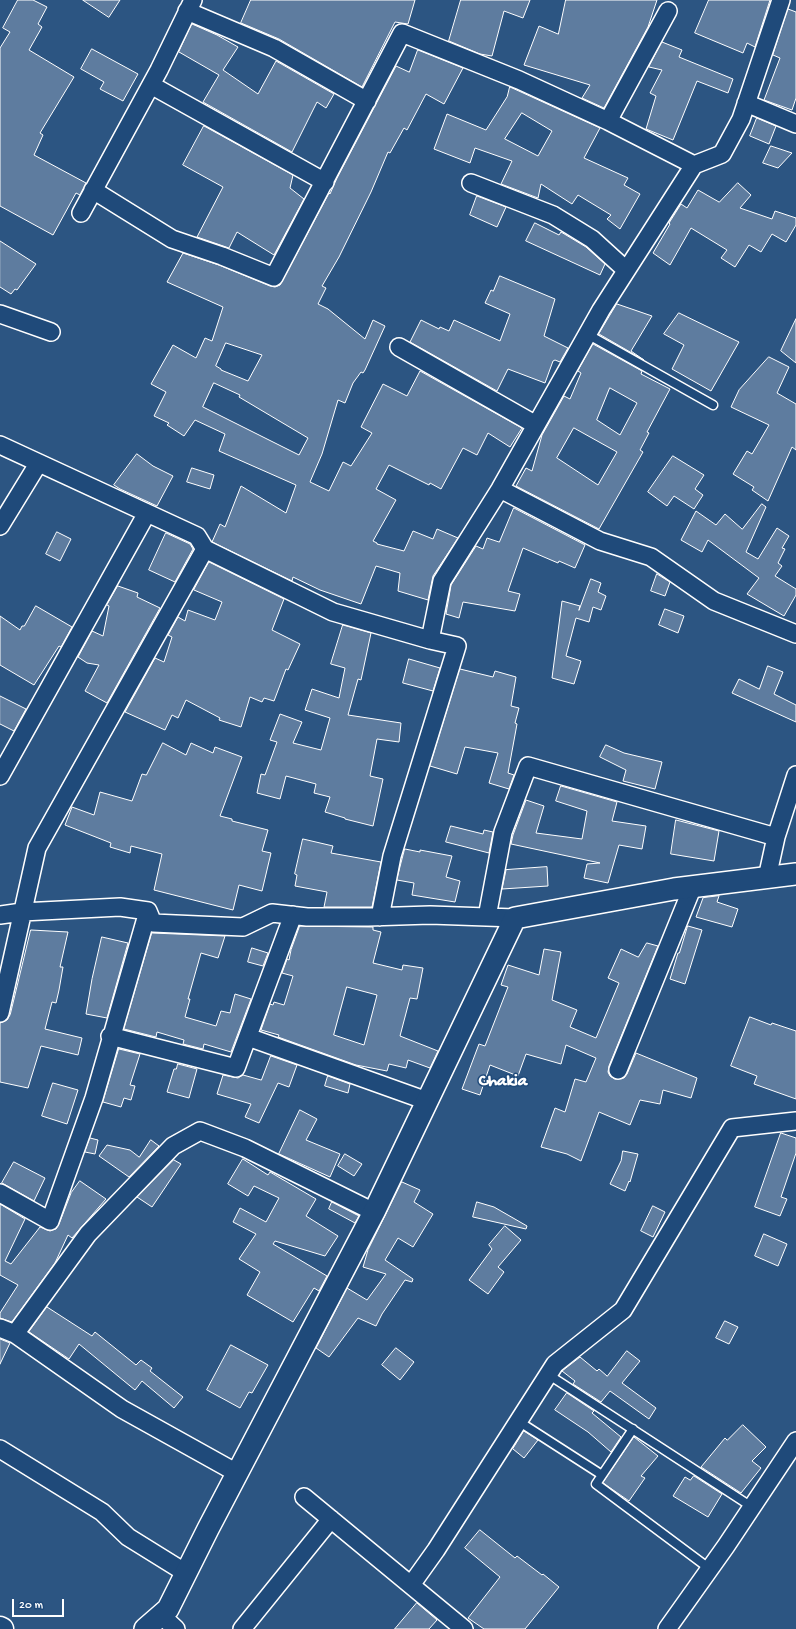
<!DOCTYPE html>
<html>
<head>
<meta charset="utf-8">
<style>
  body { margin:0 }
  #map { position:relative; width:796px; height:1629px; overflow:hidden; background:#2c5582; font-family:"Gochi Hand",sans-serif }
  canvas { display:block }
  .scale { position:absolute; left:12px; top:1599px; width:52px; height:18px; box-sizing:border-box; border:2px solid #fff; border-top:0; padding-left:5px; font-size:12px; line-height:14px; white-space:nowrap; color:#fff; -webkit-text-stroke:3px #1f4a7a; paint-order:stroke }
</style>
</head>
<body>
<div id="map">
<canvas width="796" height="1629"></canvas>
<div class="scale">20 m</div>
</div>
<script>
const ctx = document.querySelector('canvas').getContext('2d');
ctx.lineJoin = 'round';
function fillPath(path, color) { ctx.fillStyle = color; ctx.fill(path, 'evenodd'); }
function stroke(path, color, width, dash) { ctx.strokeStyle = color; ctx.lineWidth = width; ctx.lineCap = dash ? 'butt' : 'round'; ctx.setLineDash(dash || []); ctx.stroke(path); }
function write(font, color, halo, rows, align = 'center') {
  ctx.font = font + ' "Gochi Hand",sans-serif'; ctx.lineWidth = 3; ctx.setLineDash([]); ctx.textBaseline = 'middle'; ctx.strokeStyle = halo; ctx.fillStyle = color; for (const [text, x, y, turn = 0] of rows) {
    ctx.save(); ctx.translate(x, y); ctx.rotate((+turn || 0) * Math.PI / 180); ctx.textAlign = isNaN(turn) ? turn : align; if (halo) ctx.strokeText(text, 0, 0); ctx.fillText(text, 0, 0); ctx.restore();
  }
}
const building = new Path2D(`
  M18 0H33L47 7 38 24 42 27 29 50 74 77 40 133 43 135 34 155 86 183 80 195 76 193 53 235 0 206V48L10 32 3 28Z
  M83 0H120L109 17Z
  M251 0H415L408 24 395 22 362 87 279 39 241 23Z
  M461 0H530L523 18 504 11 492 56 480 54 449 41Z
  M566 0H657L648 27 604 108 582 98 590 85 524 65 539 26 558 34Z
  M709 0H770L755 47 747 43 743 53 695 33Z
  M788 9 796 12V98L792 110 764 100 780 58 773 55Z
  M192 24 217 35 238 47 223 70 258 94 276 61 334 94 326 108 317 102 292 152 203 102 219 75 179 52Z
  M662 42 682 50 679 57 733 79 728 93 697 81 673 140 646 129 656 96 650 93 662 70 649 67Z
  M92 49 138 74 123 101 100 89 104 82 81 69Z
  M418 50 463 68 444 104 426 94 407 130 404 128 390 153 388 152 371 192 339 257 322 286 326 288 318 304 328 309 365 339 373 320 385 326 365 370 363 373 361 372 353 383 345 403 338 400 322 454 310 482 329 491 343 462 351 466 372 433 361 427 383 384 407 396 420 371 522 428 510 447 488 433 477 455 463 448 441 489 430 483 429 485 389 465 376 489 396 500 373 541 377 543V544L404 551 413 531 433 539 437 529 458 538 433 576 428 600 398 591 400 573 376 566 361 604 320 590 293 577 292 581 212 542 220 524 225 527 241 486 286 513 296 485 219 451 225 434 195 420 184 436 167 425 169 423 154 416 166 392 151 384 173 345 196 358 205 338 212 341 223 307 167 282 183 253 219 265 270 286 275 287 280 285 329 193 330 194 337 178 396 66 409 72ZM226 343 262 355 248 381 221 370V369L216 366ZM214 383 240 395 239 397 308 438 299 455 203 407Z
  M510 87 600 128 584 158 628 178 624 185 640 194 620 229 607 219 611 215 578 195 572 204 541 184 538 198 501 184 512 161 475 148 470 163 434 149 447 114 486 130 507 97ZM522 113 552 131 538 156 505 139Z
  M757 118 776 126 769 144 750 136Z
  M204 126 293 175 290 188 304 199 274 255 237 232 229 248 197 237 223 187 183 165Z
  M771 146 792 153 778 168 763 163Z
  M738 183 751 195 740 208 772 219 775 211 796 218V225L786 242 772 234 761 252 749 245 735 267 721 258 727 250 691 228 670 265 653 253 670 224 669 223 681 204 687 208 698 190 719 202Z
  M477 196 506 207 497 227 470 215Z
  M535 223 559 235 561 232 586 247 605 264 600 275 526 241Z
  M0 241 36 264 17 290 15 289 11 294 0 287Z
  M500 276 555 299 544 336 568 348 560 362 555 360 553 361 545 383 508 369 497 391 410 342 421 320 439 329 440 327 449 331 454 320 500 341 510 314 485 303 491 290 493 291Z
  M617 304 652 316 631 351 644 360 599 334Z
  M679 313 739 342 711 391 672 369 684 345 664 334Z
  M796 319V363L781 351Z
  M593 344 642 371 641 374 670 389 647 432 649 433 640 450 643 452 599 529 516 486 526 468 532 471 542 435 564 396 570 399 581 373 578 371ZM610 388 637 403 620 435 597 420ZM574 428 617 452 598 485 557 458Z
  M769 357 789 367 777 393 796 404V450L792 447 768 501 752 490 754 487 733 474 747 451 752 454 769 425 731 407 739 390Z
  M137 454 153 466 173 476 157 506 120 489 114 485Z
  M673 456 704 475 695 489 703 495 694 509 674 496 667 506 648 492Z
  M192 468 214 475 210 489 187 482Z
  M762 504 766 507 746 552 758 559 777 528 789 536 782 548 785 549 778 563 782 566 775 576 796 589V595L784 616 747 594 759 578 708 540 702 552 681 540 696 511 716 525 725 514 742 529Z
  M514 508 585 545 575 568 559 561 558 563 523 548 508 591 520 594 515 611 463 602 459 618 446 614 451 585 476 546 483 549 487 538 499 542Z
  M57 532 71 539 60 561 46 554Z
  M166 533 190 544 193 549 175 582 149 570Z
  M209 562 284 599 272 630 300 644 288 670 286 669 274 701 264 698 262 702 250 697 241 727 219 720 220 718 186 700 178 718 172 715 165 730 125 712 155 658 164 662 172 637 168 635 178 617 185 621 188 610 215 620 222 602 194 590Z
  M657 574 670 582 665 596 651 591Z
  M591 579 601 583 598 592 606 596 601 610 593 607 589 622 576 618 566 656 581 661 574 684 552 678 562 601 580 606 579 610Z
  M118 586 138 593 137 597 160 608 107 703 85 691 99 665 87 663 78 657 92 631 103 636 109 606 107 605Z
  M36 606 72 627 61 647 59 646 34 685 0 665V616L20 630 22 626H24Z
  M665 609 684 616 678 633 659 625Z
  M343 625 371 633 361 680 358 679 348 715 401 723 399 742 377 739 370 776 383 779 373 826 345 819V818L325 812 330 797 314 793 316 784 286 776 280 799 257 793 261 774 265 775 277 742 270 740 280 714 302 722 293 743 321 750 330 718 305 710 312 689 339 698 345 668 331 664Z
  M409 659 440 668 433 691 403 683Z
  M768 666 783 672 774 694 796 705V722L732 693 739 679 759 689Z
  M460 669 493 677 495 671 516 677 511 706 519 708 515 723 517 724 508 773 514 775 509 789 489 783 498 753 465 747 457 774 430 766Z
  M0 696 26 709 14 731 0 724Z
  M163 743 186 755 191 743 213 753 215 747 242 757 220 816 232 819V821L268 830 262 851 271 853 262 891 239 885 233 910 154 890 162 854 131 846 130 853 110 847 111 843 65 825 72 807 94 815 100 792 132 801 142 774 146 775Z
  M606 745 624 753 662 762 655 789 623 781 626 770 600 757Z
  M561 786 617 802 612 821 646 826 642 849 619 845 608 883 584 878 587 864 600 863 511 844 513 835 526 800 544 806 536 833 582 839 587 811 556 801Z
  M676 820 719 831 714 861 671 854Z
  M451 826 483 834 484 830 493 832 489 853 446 842Z
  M303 839 333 846 331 853 381 862 372 907H324L327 892 295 886 297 875 295 874Z
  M405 849 420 852V850L452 856 446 877 460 881 455 902 412 895 414 883 397 880Z
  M547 867 548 886 502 889 506 870Z
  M719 896 717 902 738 909 732 927 696 917 703 898Z
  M300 926 373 927V930L381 932 373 963 402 970 403 965 423 968 417 999 410 998 400 1036 438 1051 430 1068 408 1060 406 1068 389 1064 387 1071 356 1065 278 1037 279 1035 261 1030 270 1004 273 1005 274 1002 284 1005 293 976 282 973 287 959 289 960 291 950ZM347 987 377 995 364 1045 334 1035Z
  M688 926 702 930 685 984 670 979 678 953H679Z
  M31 930 68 932 60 967H63L59 990 56 1003 52 1002 45 1029 82 1038 78 1055 41 1046 28 1088 0 1082V1023L7 1020 10 1015Z
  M152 933 225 936 218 958 201 953 188 999H190L185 1017 216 1026 221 1011 230 1013 235 994 251 999 231 1052 204 1044 203 1049 183 1044 184 1040 157 1032 156 1037 124 1029Z
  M102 937 128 943 107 1018 86 1014 92 979Z
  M647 943 658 946 609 1066 608 1072 610 1076 615 1079 624 1078 627 1074 636 1053 697 1078 691 1098 663 1090 660 1104 640 1100 630 1125 599 1112 581 1161 567 1154 541 1147 555 1108 565 1112 575 1079 586 1082 596 1058 566 1045 561 1064 526 1054 518 1076 490 1065 480 1095 462 1089 479 1044 485 1046 508 987 501 985 508 965 539 975 544 949 561 952 552 1000 577 1010 570 1027 596 1038 619 983 608 978 621 949 638 957Z
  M252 948 268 953 263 966 248 962Z
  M750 1017 771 1025 772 1023 796 1031V1099L754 1084 757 1076 731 1066Z
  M119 1049 140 1054 130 1085 135 1086 131 1100 124 1098 121 1107 103 1102Z
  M271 1056 297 1065 289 1087 278 1083 259 1123 245 1117 251 1104 217 1094 223 1075 238 1078 243 1075 261 1080Z
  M178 1064 197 1069 189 1098 167 1092 174 1069H176Z
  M328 1076 350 1084 348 1093 325 1086Z
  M53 1083 78 1090 67 1124 42 1116Z
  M300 1110 317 1119 306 1140 340 1154 330 1177 279 1154Z
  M781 1133 796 1138V1153L781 1197 787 1199 780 1216 755 1207Z
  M90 1138 98 1140 95 1154 85 1152Z
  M151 1140 159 1146 129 1177 99 1156 107 1145 130 1150 139 1157Z
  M623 1151 638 1154 630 1182 629 1181 625 1191 610 1184 621 1161Z
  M345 1154 362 1164 354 1176 338 1166Z
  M243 1159 268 1175 270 1172 316 1199 306 1216 338 1236 325 1256 275 1241 273 1244 327 1276 319 1291 314 1288 293 1322 247 1295 260 1272 239 1259 256 1234 233 1222 240 1208 266 1222 279 1198 254 1186 248 1196 228 1184Z
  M174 1160 181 1164 152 1207 137 1197Z
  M14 1162 45 1178 34 1201 2 1183Z
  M80 1181 106 1199 72 1238 68 1235 55 1263 12 1322 0 1318V1313L18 1285 0 1275V1204L25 1219 5 1261 11 1264 40 1227 50 1231 56 1229 59 1224 71 1193Z
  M402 1182 420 1190 414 1202 433 1214 413 1247 398 1238 385 1260 413 1279 412 1282 405 1280 382 1314 376 1326 358 1318 329 1357 316 1348 347 1288 367 1300 386 1274 363 1267 368 1250Z
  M332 1202 359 1216 355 1223 329 1209Z
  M477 1202 494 1207 527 1226 526 1229 473 1217Z
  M653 1206 665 1212 653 1237 641 1231Z
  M505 1226 521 1240 498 1267 504 1272 488 1294 469 1280 492 1249 489 1245Z
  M764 1234 787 1244 778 1266 755 1256Z
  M47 1307 92 1336 95 1332 136 1365 141 1360 152 1368 150 1371 183 1397 174 1408 142 1381 135 1390 79 1344 69 1359 29 1332Z
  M725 1321 738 1327 729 1344 716 1338Z
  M0 1339 10 1343 0 1364Z
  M231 1345 268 1365 252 1393 249 1392 240 1408 207 1390Z
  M396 1348 414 1362 400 1380 382 1365Z
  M627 1351 640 1361 622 1383 656 1408 649 1419 610 1391 601 1402 573 1384 575 1381 562 1371 580 1357 597 1371 599 1369 607 1376Z
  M567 1393 594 1411 592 1413 621 1437 611 1452 588 1432 555 1410Z
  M743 1425 766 1447 752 1461 761 1468 741 1493 701 1467 725 1438 727 1440Z
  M524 1431 538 1440 524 1458 513 1449Z
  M634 1437 658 1456 641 1476 645 1478 629 1501 603 1483Z
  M694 1476 722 1494 708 1517 673 1496 685 1477 690 1480Z
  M480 1530 515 1558 517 1556 542 1575 543 1574 559 1587 525 1629H484L468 1618 500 1577 465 1548Z
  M417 1603 437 1620 429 1629H395Z`);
const service = new Path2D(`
  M587 334 713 405
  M549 1375 752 1507
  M518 1421 602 1475
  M633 1429 596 1484 710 1569`);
const minor = new Path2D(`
  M187 11 274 48 367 101
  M151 85 325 182
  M746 103 796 124
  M608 121 668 11
  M471 183 553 215 592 239 626 270
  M93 190 172 239 222 256 274 277 402 33 519 80 608 121 694 165
  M81 213 159 70 193 0
  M0 314 51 332
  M399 347 536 425
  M0 445 197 536 205 549 333 612 430 640
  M500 489 600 541 651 557 714 601 796 634
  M0 526 38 464
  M0 776 147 513
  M767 878 776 837 796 775
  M0 915 22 912 120 907 148 911 153 923 243 927 272 913 307 917H368L430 915 515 918
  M380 917 392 856 457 646 430 640 442 581 500 489 601 310 694 165 722 154 741 119 781 0
  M487 917 503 832 528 766 776 837
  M0 1013 37 848 205 549
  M110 1036 236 1068 293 915
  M248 1037 427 1101
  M618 1070 693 886
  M0 1193 50 1221 94 1098 148 911
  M0 1328 15 1334
  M0 1449 102 1512 128 1537 186 1573
  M237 1473 122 1409 15 1334 88 1234 173 1146 200 1131 245 1148 374 1212
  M304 1497 464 1629
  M411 1585 436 1550 555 1364 623 1310 732 1128 796 1121
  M161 1615 176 1629
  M242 1629 331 1519
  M667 1629 726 1546 796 1441`);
const tertiary = new Path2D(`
  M145 1629 168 1609 208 1529 374 1212 515 918 674 889 796 874`);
const secondary = new Path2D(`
  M0 1628 2 1629`);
const districtNames = [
  ["Chakia",503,1082]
];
fillPath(building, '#5e7c9f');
stroke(building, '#fff', 1);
stroke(service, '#fff', 11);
stroke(minor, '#fff', 20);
stroke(tertiary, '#fff', 24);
stroke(secondary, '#fff', 25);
stroke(service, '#1f4a7a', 8);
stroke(minor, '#1f4a7a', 17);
stroke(tertiary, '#1f4a7a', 21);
stroke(secondary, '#1f4a7a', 22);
write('bold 17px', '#fff', '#1f4a7a', districtNames);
</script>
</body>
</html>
